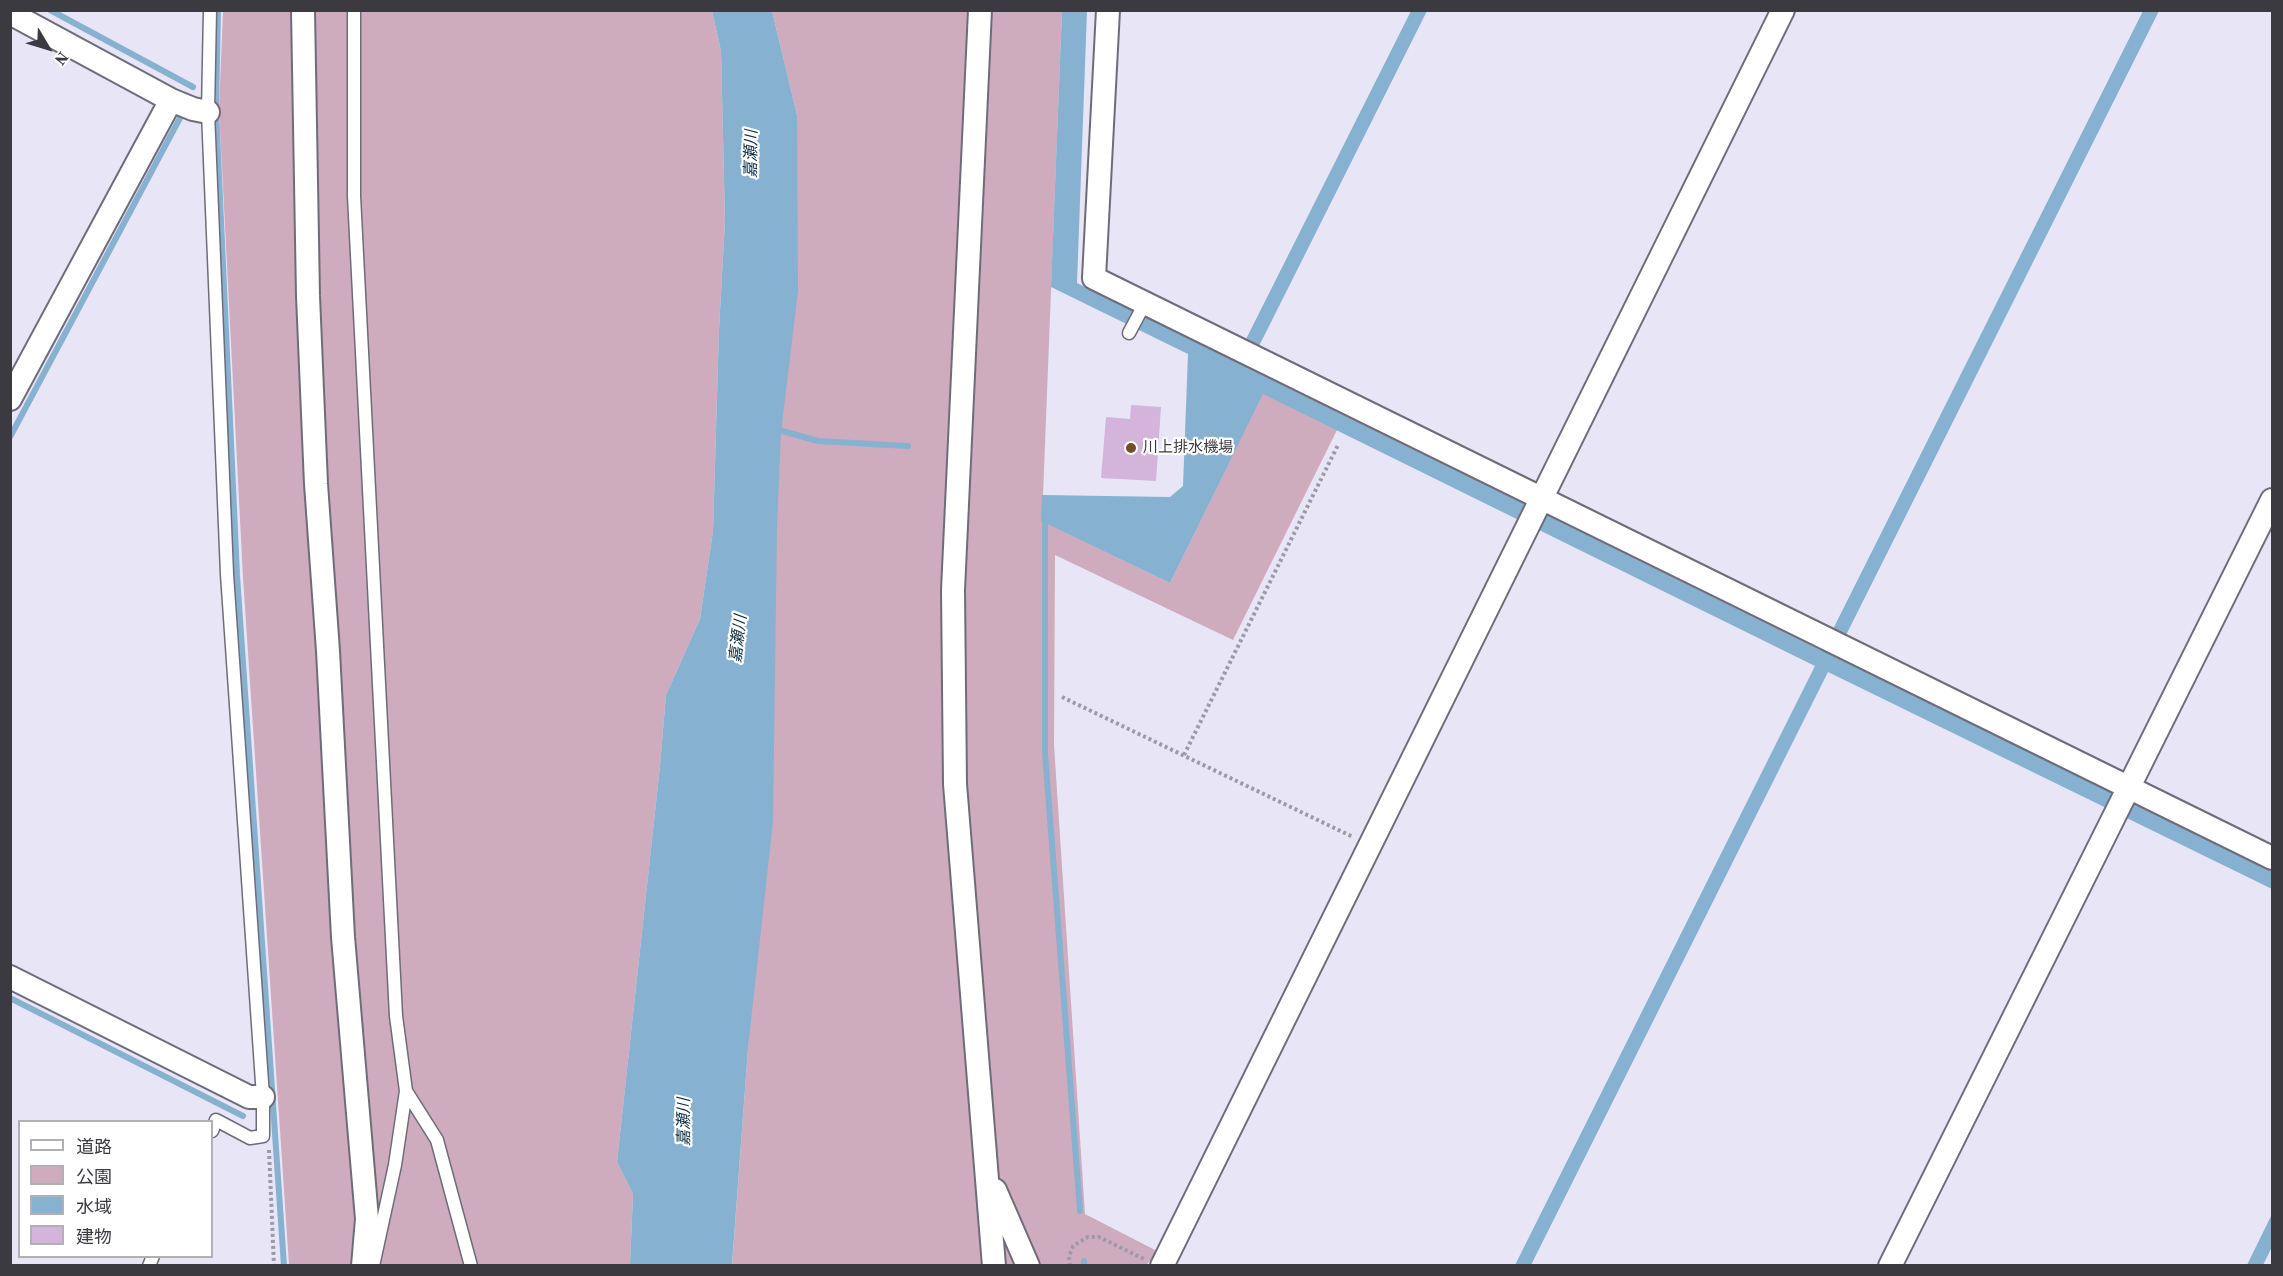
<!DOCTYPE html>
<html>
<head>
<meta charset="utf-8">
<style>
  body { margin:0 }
  #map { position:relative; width:2283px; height:1276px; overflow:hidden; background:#e8e6f6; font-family:"Source Serif 4","Noto Sans JP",serif }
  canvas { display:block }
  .frame { position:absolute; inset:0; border:12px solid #3b3a40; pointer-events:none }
  .legend { position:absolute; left:18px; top:1120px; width:195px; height:138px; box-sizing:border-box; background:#fff; border:2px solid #b1b0b3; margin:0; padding:8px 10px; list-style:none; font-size:18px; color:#3b3a40 }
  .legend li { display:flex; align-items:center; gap:12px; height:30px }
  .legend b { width:30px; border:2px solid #b1b0b3 }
  .north { position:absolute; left:18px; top:18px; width:60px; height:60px; -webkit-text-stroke:4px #fff; paint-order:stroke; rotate:128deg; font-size:16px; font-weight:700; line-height:24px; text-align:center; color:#3b3a40 }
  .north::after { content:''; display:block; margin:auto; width:21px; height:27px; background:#3b3a40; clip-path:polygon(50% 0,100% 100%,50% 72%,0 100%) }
</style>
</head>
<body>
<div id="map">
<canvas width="2283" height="1276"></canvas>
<div class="frame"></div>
<ul class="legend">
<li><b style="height:8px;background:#fff"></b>道路</li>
<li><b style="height:16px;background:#ceacbd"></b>公園</li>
<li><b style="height:16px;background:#87b1d0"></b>水域</li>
<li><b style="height:16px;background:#d4b4db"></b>建物</li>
</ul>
<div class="north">N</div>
</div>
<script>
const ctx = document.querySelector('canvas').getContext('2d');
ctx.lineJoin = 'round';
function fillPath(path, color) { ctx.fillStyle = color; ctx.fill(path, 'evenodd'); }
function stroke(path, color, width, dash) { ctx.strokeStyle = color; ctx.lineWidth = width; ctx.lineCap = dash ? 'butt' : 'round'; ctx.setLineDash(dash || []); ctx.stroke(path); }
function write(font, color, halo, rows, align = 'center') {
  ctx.font = font + ' "Source Serif 4","Noto Sans JP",serif'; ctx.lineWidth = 4.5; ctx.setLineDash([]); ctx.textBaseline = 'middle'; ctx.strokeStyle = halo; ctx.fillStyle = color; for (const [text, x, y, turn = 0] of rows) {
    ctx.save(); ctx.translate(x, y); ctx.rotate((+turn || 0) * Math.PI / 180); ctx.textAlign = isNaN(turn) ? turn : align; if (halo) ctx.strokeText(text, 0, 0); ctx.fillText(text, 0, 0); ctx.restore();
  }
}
const green = new Path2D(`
  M223 11H712L721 51 725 221 719 330 713 531 700 619 666 695 660 766 617 1162 633 1194 630 1265H289L243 578 219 109Z
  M772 11H1062L1042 521 1170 583 1263 393 1337 430 1233 640 1055 555 1054 745 1085 1214 1159 1252 1145 1266H732L748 1048 797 115Z`);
const water = new Path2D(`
  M712 11H772L797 115 798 291 781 432 777 527 773 821 748 1048 732 1265H630L633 1194 617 1162 660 766 666 695 700 619 713 531 719 330 725 221 721 51Z
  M1062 11H1087L1077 283 1235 361 1411 11H1427L1248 368 1822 651 2143 11H2159L1835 657 2272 870V889L1828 672 1531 1265H1515L1815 666 1263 394 1170 583 1041 521 1042 495 1170 497 1183 486 1188 354 1051 287Z
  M2272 1214V1247L2263 1265H2247Z`);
const stream = new Path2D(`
  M50 10 193 87
  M218 10 216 110 237 575 284 1266
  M775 429 818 441 908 446
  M10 437 180 118
  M1045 523V753L1080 1211
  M10 998 243 1116
  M1084 1261V1266`);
const building = new Path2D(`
  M1131 405 1161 407 1156 481 1101 478 1106 417 1130 419Z`);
const path = new Path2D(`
  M1062 697 1353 837
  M1184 755 1338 445
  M269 1150 274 1266
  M1070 1266 1069 1257 1073 1246 1088 1237H1099L1144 1259`);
const lane = new Path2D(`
  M210 10 208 112 227 574 263 1097V1136L250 1138 216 1120 212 1131
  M354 10V196L396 1016 406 1091 395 1165 373 1266
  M1129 333 1145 303
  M406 1091 437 1140 471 1266
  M149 1266 153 1256`);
const street = new Path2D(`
  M303 10 308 296 316 484 328 651 343 937 367 1219 363 1266
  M980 10 953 590 955 784 994 1266
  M1108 10 1094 278 2272 858
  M10 13 171 100 10 399
  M171 100 193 109 208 112
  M10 977 249 1097H263
  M995 1190 1028 1266
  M1162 1266 1783 10
  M1890 1266 2272 500`);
const markers = [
  [1131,448,6,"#734f29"]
];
const poiNames = [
  ["川上排水機場",1143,448]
];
const waterNames = [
  ["嘉瀬川",752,154,-89],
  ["嘉瀬川",739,639,-83],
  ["嘉瀬川",685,1122,-90]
];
fillPath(green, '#ceacbd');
fillPath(water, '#87b1d0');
stroke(stream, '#87b1d0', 6);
fillPath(building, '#d4b4db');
stroke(lane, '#6f6c7a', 15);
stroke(street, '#6f6c7a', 26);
stroke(path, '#9c9aa6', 4, [3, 3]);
stroke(lane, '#fff', 12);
stroke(street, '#fff', 22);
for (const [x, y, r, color] of markers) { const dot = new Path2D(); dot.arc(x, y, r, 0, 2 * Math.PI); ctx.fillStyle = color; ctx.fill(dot); stroke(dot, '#fff', 2); }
write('15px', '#3b3a40', '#fff', poiNames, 'left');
write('italic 16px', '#0c2f45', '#fff', waterNames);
</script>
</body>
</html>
